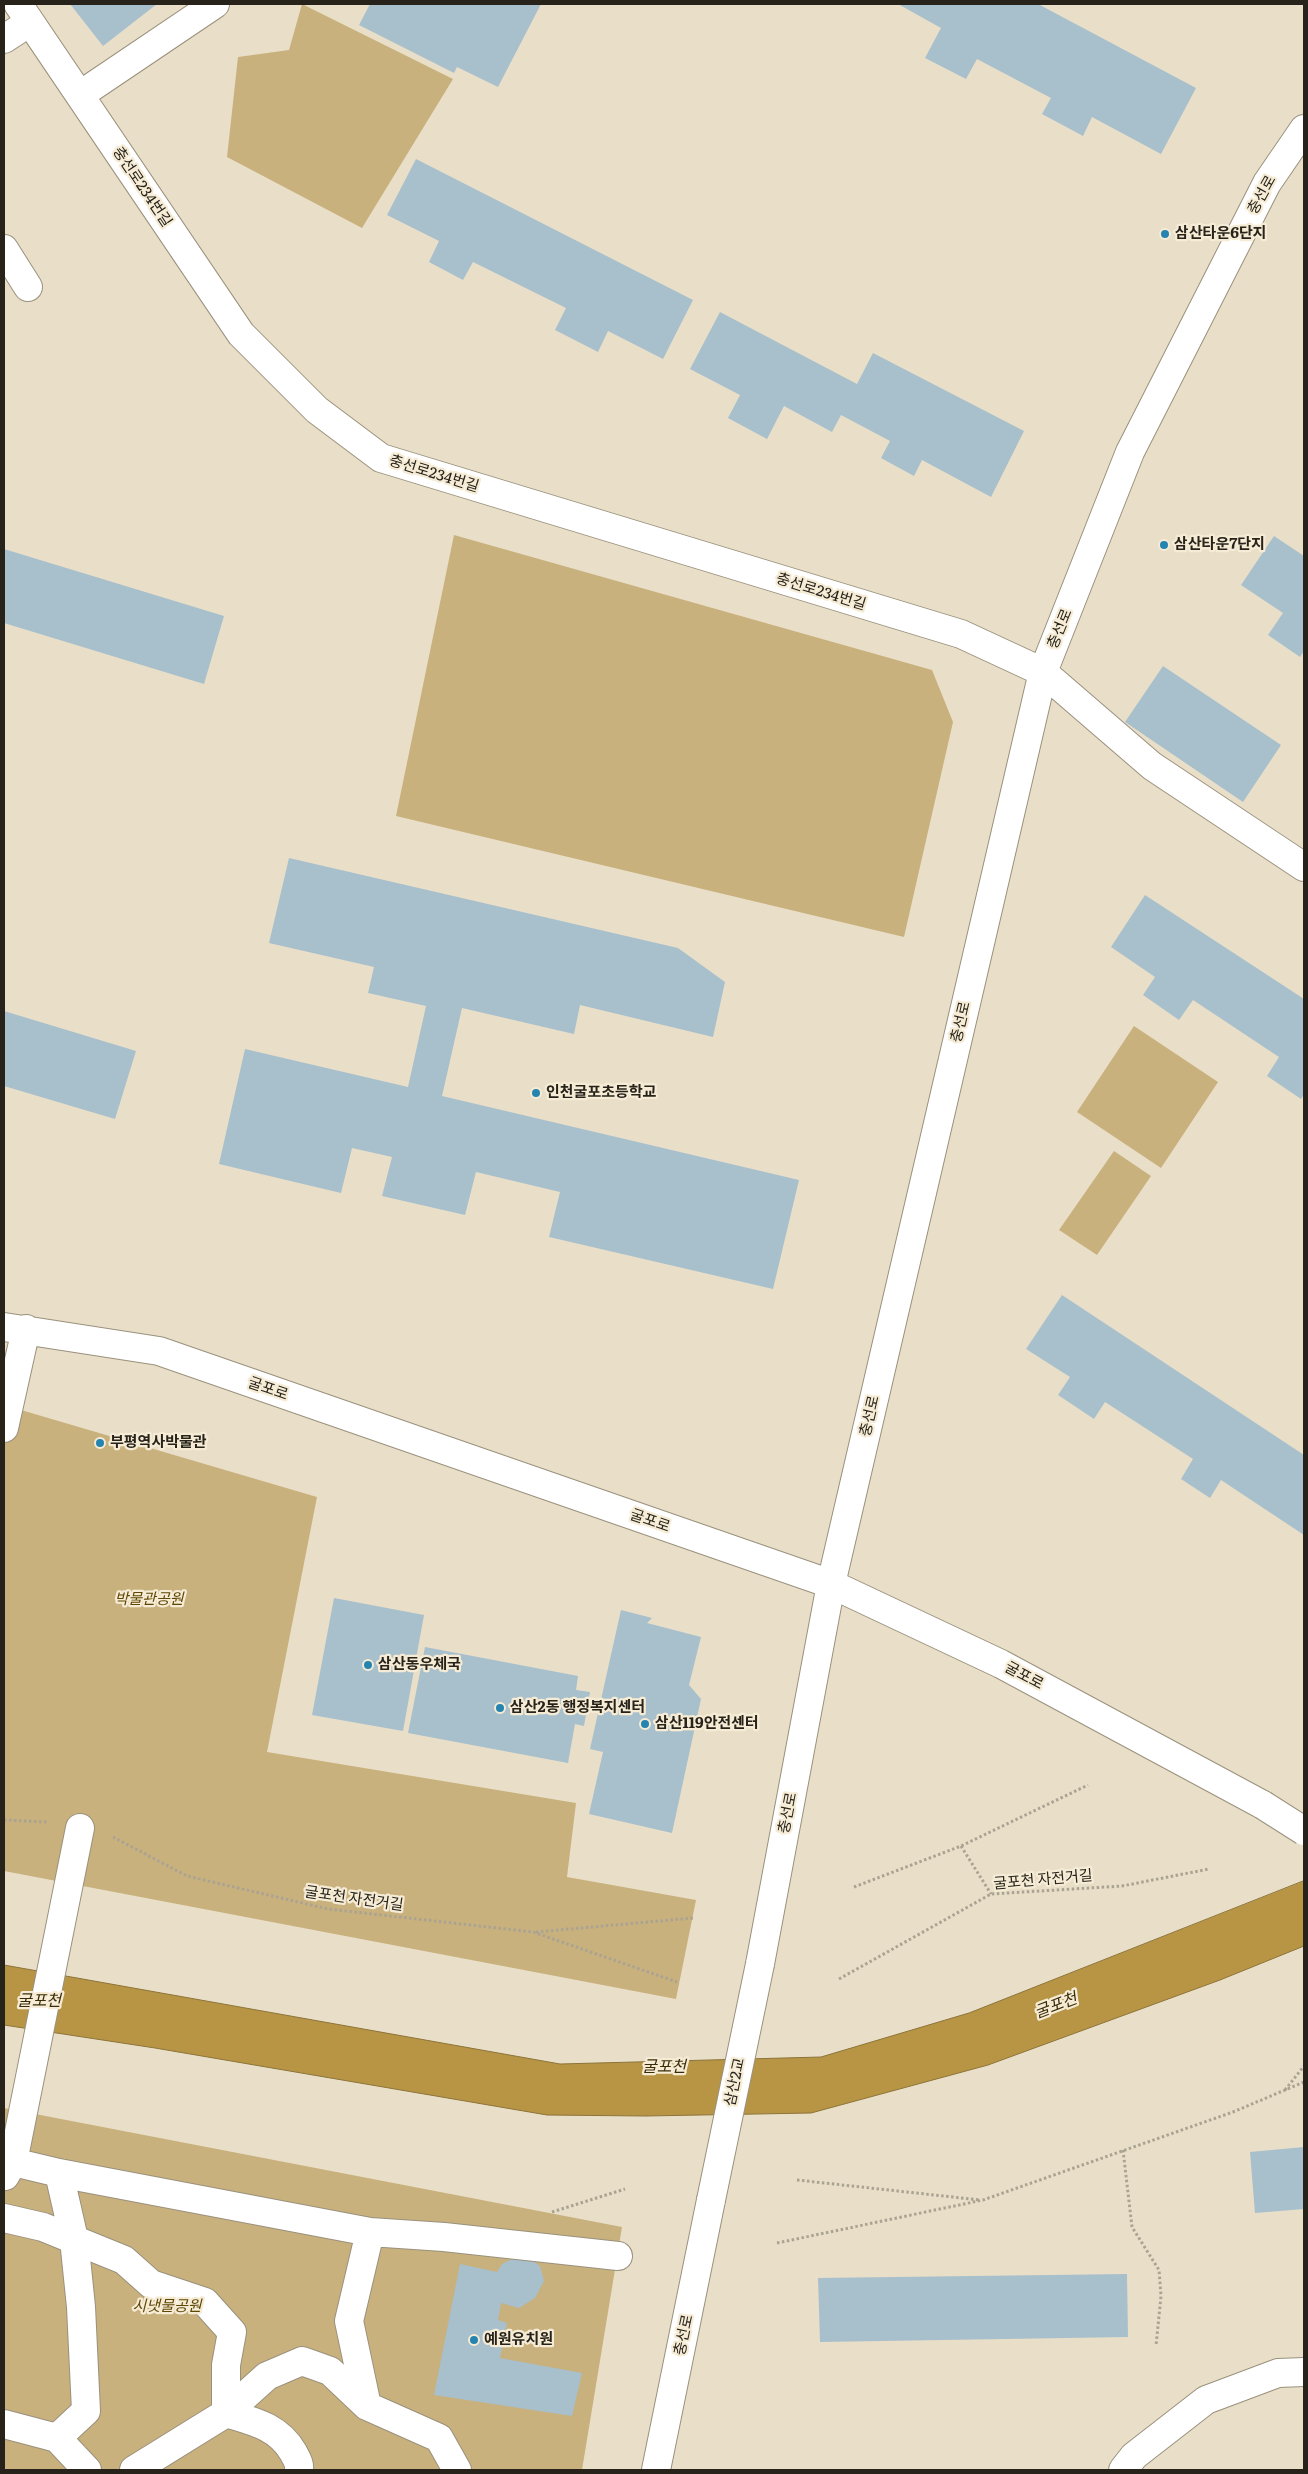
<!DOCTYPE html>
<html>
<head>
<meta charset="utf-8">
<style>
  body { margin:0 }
  #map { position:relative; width:1308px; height:2474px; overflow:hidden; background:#e9dfc9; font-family:Literata,serif }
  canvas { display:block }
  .frame { position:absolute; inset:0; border:5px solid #27231b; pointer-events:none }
</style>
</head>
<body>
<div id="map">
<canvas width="1308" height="2474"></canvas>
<div class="frame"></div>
</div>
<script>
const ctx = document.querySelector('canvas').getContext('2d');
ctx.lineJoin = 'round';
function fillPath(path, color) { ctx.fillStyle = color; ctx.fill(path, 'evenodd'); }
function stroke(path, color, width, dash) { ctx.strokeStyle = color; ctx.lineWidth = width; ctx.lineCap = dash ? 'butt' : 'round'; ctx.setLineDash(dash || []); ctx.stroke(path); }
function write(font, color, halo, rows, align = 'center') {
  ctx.font = font + ' Literata,"Noto Sans KR",serif'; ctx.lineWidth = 4.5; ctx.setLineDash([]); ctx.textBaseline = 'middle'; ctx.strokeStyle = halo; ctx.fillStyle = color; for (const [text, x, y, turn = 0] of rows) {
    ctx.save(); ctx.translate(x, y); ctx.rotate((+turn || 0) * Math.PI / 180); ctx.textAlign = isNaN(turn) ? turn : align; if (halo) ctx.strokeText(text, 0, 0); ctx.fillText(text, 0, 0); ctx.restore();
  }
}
const green = new Path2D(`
  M302 4 453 79 362 228 227 157 238 57 289 50Z
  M454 535 932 670 953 722 904 937 396 816Z
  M1134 1026 1218 1082 1161 1168 1077 1112Z
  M1114 1151 1151 1176 1097 1255 1059 1230Z
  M4 1405 317 1497 267 1752 576 1803 567 1877 696 1900 676 1999 4 1871Z
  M4 2108 622 2227 582 2470H4Z`);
const water = new Path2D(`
  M1304 1881V1946L1220 1980 988 2065 811 2113 646 2116 547 2115 155 2048 4 2025V1965L560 2064 821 2057 969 2013Z`);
const building = new Path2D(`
  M70 4H157L103 46Z
  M370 4H541L498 87 457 67 454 73 359 25Z
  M898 4H1038L1196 88 1161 154 1092 117 1083 136 1042 114 1051 98 977 59 966 79 925 58 941 28Z
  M416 159 693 300 663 359 608 331 598 352 555 330 566 308 473 262 463 280 429 262 439 241 387 215Z
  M720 312 857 384 873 353 1024 431 991 497 922 460 914 476 881 458 890 441 841 415 832 432 784 406 767 439 728 418 740 395 690 369Z
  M1274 536 1304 556V651L1300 657 1268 635 1283 613 1241 585Z
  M4 549 224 616 204 684 4 623Z
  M1163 666 1281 745 1243 802 1125 722Z
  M289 858 678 948 725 982 713 1037 580 1005 574 1034 462 1008 442 1096 799 1180 773 1289 549 1237 560 1192 476 1172 465 1215 382 1196 392 1157 352 1148 341 1193 219 1164 245 1049 408 1087 426 1006 368 993 374 967 269 943Z
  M1145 895 1304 999V1094L1301 1099 1267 1076 1279 1057 1193 1000 1179 1020 1143 995 1155 977 1111 947Z
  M4 1011 136 1051 115 1119 4 1086Z
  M1062 1295 1304 1455V1535L1221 1480 1210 1498 1181 1479 1193 1459 1105 1402 1094 1419 1058 1395 1070 1377 1026 1349Z
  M334 1598 424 1615 403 1731 312 1715Z
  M621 1610 652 1618 647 1623 701 1637 689 1685 701 1699 672 1833 589 1814 603 1752 590 1749Z
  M425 1647 578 1676 576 1690 590 1692 584 1726 575 1724 568 1763 408 1733Z
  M1304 2147V2209L1255 2213 1250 2152Z
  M516 2257H526L540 2266 544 2281 535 2298 519 2308 501 2303 498 2320 507 2323 500 2358 582 2373 572 2416 434 2395 460 2264 497 2272 502 2264Z
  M1127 2274 1128 2337 820 2342 818 2278Z`);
const path = new Path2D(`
  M4 1820 47 1822
  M113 1837 187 1876 328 1909 533 1932 677 1982
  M961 1846 991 1894
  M854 1887 961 1846 1088 1785
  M536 1932 693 1918
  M839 1979 991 1894 1122 1886 1209 1869
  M1285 2090 1304 2066
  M1123 2150 1132 2227 1159 2270 1161 2296 1156 2346
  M797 2180 980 2200
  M552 2212 625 2189
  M777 2243 983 2200 1233 2112 1304 2082`);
const minor = new Path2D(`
  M18 4 241 334 317 410 381 458 961 634 1043 672 1152 766 1304 867
  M4 39 30 22
  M80 95 215 4
  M4 249 28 287
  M4 1327 159 1351 831 1584 1001 1664 1263 1805
  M4 1428 26 1329
  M760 1964 831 1584 1043 672 1130 452 1267 183 1304 129
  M4 2157 13 2162 59 2173 370 2232 444 2237 618 2256
  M5 2176 13 2162 80 1828
  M4 2218 43 2227 124 2260 151 2284 205 2302 232 2332 226 2365V2413C252 2421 278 2426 293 2452 296 2458 300 2463 299 2470
  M370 2232 349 2321 367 2406 439 2438 457 2470
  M4 2424 57 2438 87 2470
  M57 2438 86 2411 81 2307 74 2239 59 2173
  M134 2470 226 2413 267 2376 302 2361 330 2371 367 2406
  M656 2470 711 2200
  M1123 2470 1134 2456 1206 2400 1278 2373 1304 2372`);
const minorBridge = new Path2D(`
  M1263 1805 1304 1831
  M711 2200 760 1964`);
const markers = [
  [1165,234,5,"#2584b0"],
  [1164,545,5,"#2584b0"],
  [536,1093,5,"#2584b0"],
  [100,1443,5,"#2584b0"],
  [368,1665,5,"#2584b0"],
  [500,1708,5,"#2584b0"],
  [645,1724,5,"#2584b0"],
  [474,2340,5,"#2584b0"]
];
const streetNames = [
  ["충선로234번길",142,187,56],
  ["충선로",1262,195,-61],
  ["충선로234번길",434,474,17],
  ["충선로234번길",821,592,17],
  ["충선로",1060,629,-68],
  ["충선로",961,1022,-77],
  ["굴포로",268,1389,19],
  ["충선로",870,1416,-77],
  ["굴포로",650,1521,19],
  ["굴포로",1024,1676,28],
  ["충선로",788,1813,-79],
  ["굴포천 자전거길",1043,1880,-5],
  ["굴포천 자전거길",354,1899,8],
  ["삼산2교",735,2082,-78],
  ["충선로",684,2335,-78]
];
const poiNames = [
  ["삼산타운6단지",1175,234],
  ["삼산타운7단지",1174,545],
  ["인천굴포초등학교",546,1093],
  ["부평역사박물관",110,1443],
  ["삼산동우체국",378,1665],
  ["삼산2동 행정복지센터",510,1708],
  ["삼산119안전센터",655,1724],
  ["예원유치원",484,2340]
];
const parkNames = [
  ["박물관공원",149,1600],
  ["시냇물공원",167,2307]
];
const waterNames = [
  ["굴포천",39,2001],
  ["굴포천",1056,2006,-21],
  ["굴포천",664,2067]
];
fillPath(green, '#c9b17d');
fillPath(water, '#b79544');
stroke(water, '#8c7338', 1);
fillPath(building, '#a8bfcc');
stroke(minor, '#9a917d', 30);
stroke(path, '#aba392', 3, [2.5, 2.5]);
stroke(minor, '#fff', 28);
stroke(minorBridge, '#9a917d', 30, []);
stroke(minorBridge, '#fff', 28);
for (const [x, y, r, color] of markers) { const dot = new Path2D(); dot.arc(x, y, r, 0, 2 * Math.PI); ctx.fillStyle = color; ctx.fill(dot); stroke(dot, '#f6ecd6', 2); }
write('15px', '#27231b', '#f6ecd6', streetNames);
write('bold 15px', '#27231b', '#f6ecd6', poiNames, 'left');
write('italic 15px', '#5e4603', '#f6ecd6', parkNames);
write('italic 16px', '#3a2c07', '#f6ecd6', waterNames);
</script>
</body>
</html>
